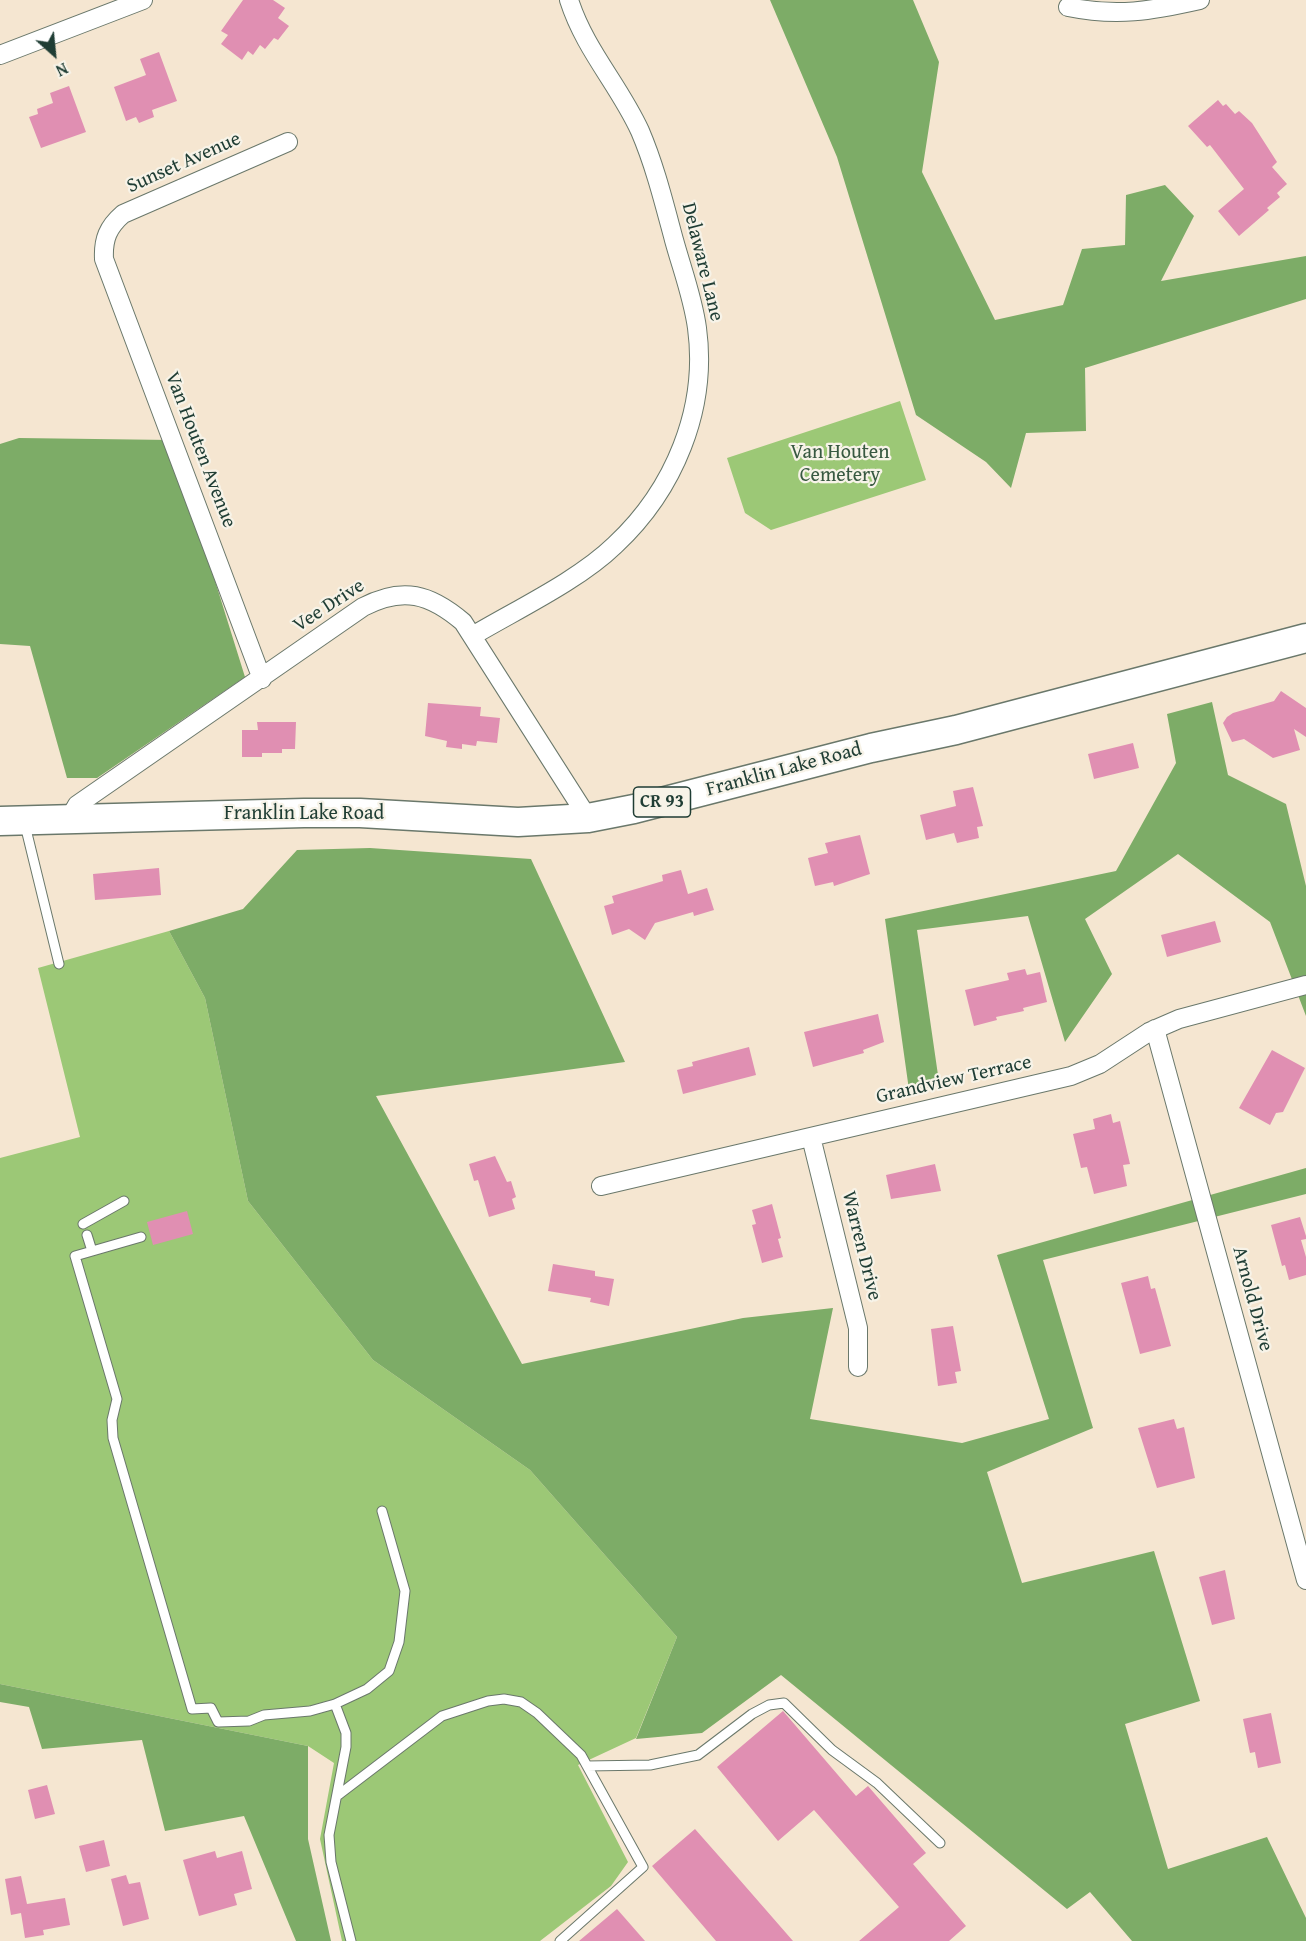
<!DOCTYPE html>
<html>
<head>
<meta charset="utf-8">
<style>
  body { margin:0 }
  #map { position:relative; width:1306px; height:1941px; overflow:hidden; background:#f5e6d1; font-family:"Gentium Book Plus",serif }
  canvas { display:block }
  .north { position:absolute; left:24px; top:24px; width:60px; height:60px; -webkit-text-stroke:4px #f7f3e8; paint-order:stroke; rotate:153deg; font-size:16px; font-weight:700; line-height:24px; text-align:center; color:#1f3d34 }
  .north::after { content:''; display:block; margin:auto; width:21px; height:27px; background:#1f3d34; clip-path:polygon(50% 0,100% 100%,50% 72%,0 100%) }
</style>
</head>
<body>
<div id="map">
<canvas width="1306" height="1941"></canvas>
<div class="north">N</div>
</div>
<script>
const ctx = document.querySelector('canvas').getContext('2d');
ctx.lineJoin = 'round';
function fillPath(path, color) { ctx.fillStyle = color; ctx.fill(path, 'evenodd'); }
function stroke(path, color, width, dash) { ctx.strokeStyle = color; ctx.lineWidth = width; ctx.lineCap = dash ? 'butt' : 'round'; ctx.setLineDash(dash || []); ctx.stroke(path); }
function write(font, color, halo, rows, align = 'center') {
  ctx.font = font + ' "Gentium Book Plus",serif'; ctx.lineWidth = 4.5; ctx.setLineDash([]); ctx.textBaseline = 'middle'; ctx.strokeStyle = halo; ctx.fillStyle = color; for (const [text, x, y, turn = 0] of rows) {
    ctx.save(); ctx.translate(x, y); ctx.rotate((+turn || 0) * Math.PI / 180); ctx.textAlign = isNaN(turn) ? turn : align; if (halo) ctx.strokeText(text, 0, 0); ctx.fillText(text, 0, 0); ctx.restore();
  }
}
const green = new Path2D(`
  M900 401 926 480 771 530 745 513 727 458Z
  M169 931 205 998 248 1201 373 1360 530 1470 677 1637 636 1738 578 1765 628 1862 611 1886 540 1941H342L320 1839 334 1763 308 1746 0 1684V1158L80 1137 38 968Z`);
const forest = new Path2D(`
  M770 0H913L939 62 922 172 995 320 1063 305 1082 249 1125 245 1126 195 1165 185 1194 216 1161 281 1306 256V299L1085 368 1086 431 1026 433 1011 488 986 462 916 415 837 157Z
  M19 438 171 440 245 677 97 778H67L30 646 0 644V444Z
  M1212 702 1228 775 1286 804 1306 886V1016L1270 922 1178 854 1085 919 1112 974 1065 1042 1028 916 917 930 939 1082 910 1097 885 919 1116 871 1176 763 1167 714Z
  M370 848 531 859 625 1062 376 1096 522 1364 743 1318 833 1308 810 1419 962 1443 1049 1419 997 1255 1306 1168V1194L1043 1260 1093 1428 987 1472 1022 1583 1154 1551 1200 1701 1125 1724 1168 1869 1267 1837 1306 1918V1941H1132L1090 1892 1067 1909 781 1675 702 1733 636 1739 677 1637 530 1470 373 1360 248 1201 205 998 169 931 243 909 297 850Z
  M0 1684 308 1746V1839L331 1941H296L244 1816 165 1831 142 1740 42 1749 29 1707 0 1702Z`);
const building = new Path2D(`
  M243 0H273L285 8 278 18 289 26 278 40 274 38 265 49 260 45 253 55 248 51 242 60 221 44 228 35 221 31Z
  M159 52 177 101 152 110 154 117 139 123 136 117 126 121 114 87 146 75 140 59Z
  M69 86 86 132 41 148 29 117 38 114 37 109 53 103 50 93Z
  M1218 100 1223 106 1226 104 1235 114 1239 111 1252 123 1277 162 1272 167 1287 184 1277 193 1280 197 1267 208 1269 210 1239 236 1218 211 1244 189 1210 145 1207 147 1188 126Z
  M1281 691 1306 708V737L1294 729 1300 750 1273 758 1244 739 1232 742 1223 723 1227 717 1233 713 1274 701Z
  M428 703 481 707 480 716 500 718 497 743 477 741 476 746 462 744V749L446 747 447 741 425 736Z
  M257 722H296L295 749H282V753H262V757H242V730H258Z
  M1133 743 1139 768 1094 779 1088 754Z
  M973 787 983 826 977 827 979 838 957 843 954 833 926 840 920 815 956 806 953 791Z
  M860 835 870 874 834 886 833 882 815 886 808 858 828 853 825 843Z
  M159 868 161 895 95 900 93 874Z
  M681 870 688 894 707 888 714 910 694 916 693 912 655 923 645 940 629 929 612 935 604 906 614 903 612 896 663 881 662 875Z
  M1215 921 1221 942 1167 957 1161 935Z
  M1025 969 1027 975 1040 972 1047 1002 1023 1008 1024 1011 996 1017 997 1020 974 1026 965 990 1009 980 1007 973Z
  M878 1014 884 1042 863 1050 864 1053 813 1067 804 1032Z
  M749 1047 756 1075 683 1094 677 1070 693 1066 692 1062Z
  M1272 1050 1305 1068 1283 1112 1276 1113 1270 1125 1239 1108Z
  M1111 1114 1113 1123 1120 1121 1130 1164 1123 1165 1127 1186 1094 1194 1087 1167 1081 1168 1073 1134 1095 1129 1093 1119Z
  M495 1156 507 1182 511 1181 516 1197 512 1199 515 1209 489 1217 478 1180 474 1181 469 1164Z
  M935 1164 941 1191 891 1199 886 1175Z
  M772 1204 781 1238 778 1239 783 1257 762 1263 752 1225 756 1224 752 1210Z
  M187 1211 193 1234 153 1245 147 1222Z
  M1300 1217 1306 1236V1239L1301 1240 1306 1257V1275L1289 1280 1285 1265 1282 1266 1271 1225Z
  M553 1264 595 1271V1276L614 1279 609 1306 590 1302 591 1298 548 1291Z
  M1148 1276 1151 1289 1155 1288 1171 1346 1140 1354 1121 1283Z
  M953 1326 961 1371 955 1372 957 1383 938 1386 931 1329Z
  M1174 1419 1177 1429 1184 1427 1195 1478 1157 1488 1138 1428Z
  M1225 1570 1235 1619 1212 1625 1199 1577Z
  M783 1711 856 1796 868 1786 926 1853 913 1864 966 1926 949 1941H859L899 1907 814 1810 778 1841 717 1767Z
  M1271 1713 1281 1763 1258 1768 1255 1752 1250 1753 1243 1719Z
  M47 1785 55 1814 35 1819 28 1790Z
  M695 1829 725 1863 793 1941H716L652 1866Z
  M104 1840 110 1866 86 1872 79 1846Z
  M215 1851 217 1858 242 1851 252 1889 234 1894 237 1905 199 1916 183 1860Z
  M126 1875 129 1884 140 1882 149 1919 123 1926 111 1879Z
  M21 1876 27 1904 65 1898 70 1925 43 1930 44 1935 25 1938 21 1913 11 1915 5 1879Z
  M617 1909 645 1941H579Z`);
const lane = new Path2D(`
  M25 825 59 964
  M83 1224 124 1201
  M87 1235 92 1251
  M141 1237 75 1256 117 1399 112 1420 113 1438 192 1709 211 1708 218 1722 249 1721 264 1715 310 1711 335 1704 367 1689 389 1671 399 1642 405 1591 382 1511
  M335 1704 346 1733V1747L329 1835 331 1862 351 1941
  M587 1766 650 1765 698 1755 752 1714 769 1705 784 1703 832 1750 877 1783 940 1843
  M337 1796 442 1716 488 1701 504 1699 521 1702 537 1713 581 1755 643 1867 560 1941`);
const street = new Path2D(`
  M1068 7C1117 17 1151 11 1200 0
  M0 55 143 0
  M474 635C518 609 579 580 615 545 674 490 708 409 697 328 693 298 682 269 674 240 664 203 655 166 640 131 619 85 585 50 569 0
  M262 679 104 259C103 239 108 227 123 214L288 142
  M69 819 77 805 363 607C403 586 430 594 463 622L588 818
  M1155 1029 1306 1580
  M811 1137 858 1328V1367
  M601 1186 1071 1076 1100 1064 1149 1032 1179 1019 1306 985`);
const primary = new Path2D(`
  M0 821 304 813H360L518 822 588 818 634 809 871 748 956 730 1306 638`);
const shields = [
  [662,802,57]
];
const shieldNames = [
  ["CR 93",662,802]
];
const streetNames = [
  ["Sunset Avenue",184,163,-24],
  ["Delaware Lane",702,262,76],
  ["Van Houten Avenue",200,450,69],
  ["Vee Drive",329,606,-33],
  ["Franklin Lake Road",784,770,-15],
  ["Franklin Lake Road",304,814],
  ["Grandview Terrace",954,1080,-13],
  ["Warren Drive",861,1246,76],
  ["Arnold Drive",1252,1299,75]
];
const parkNames = [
  ["Van Houten",840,453],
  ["Cemetery",840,476]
];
fillPath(green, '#9cc876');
fillPath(forest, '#7dac67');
fillPath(building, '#e08fb2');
stroke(lane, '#6a786b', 11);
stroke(street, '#6a786b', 20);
stroke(primary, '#6a786b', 31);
stroke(lane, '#fff', 9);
stroke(street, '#fff', 18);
stroke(primary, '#fff', 28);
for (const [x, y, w] of shields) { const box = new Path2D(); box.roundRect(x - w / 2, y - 15, w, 30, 4.5); ctx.fillStyle = '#f7f3e8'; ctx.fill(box); stroke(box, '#1f3d34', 1.5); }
write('bold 18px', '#1f3d34', null, shieldNames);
write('20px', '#1f3d34', '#f7f3e8', streetNames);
write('20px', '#385941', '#f7f3e8', parkNames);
</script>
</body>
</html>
